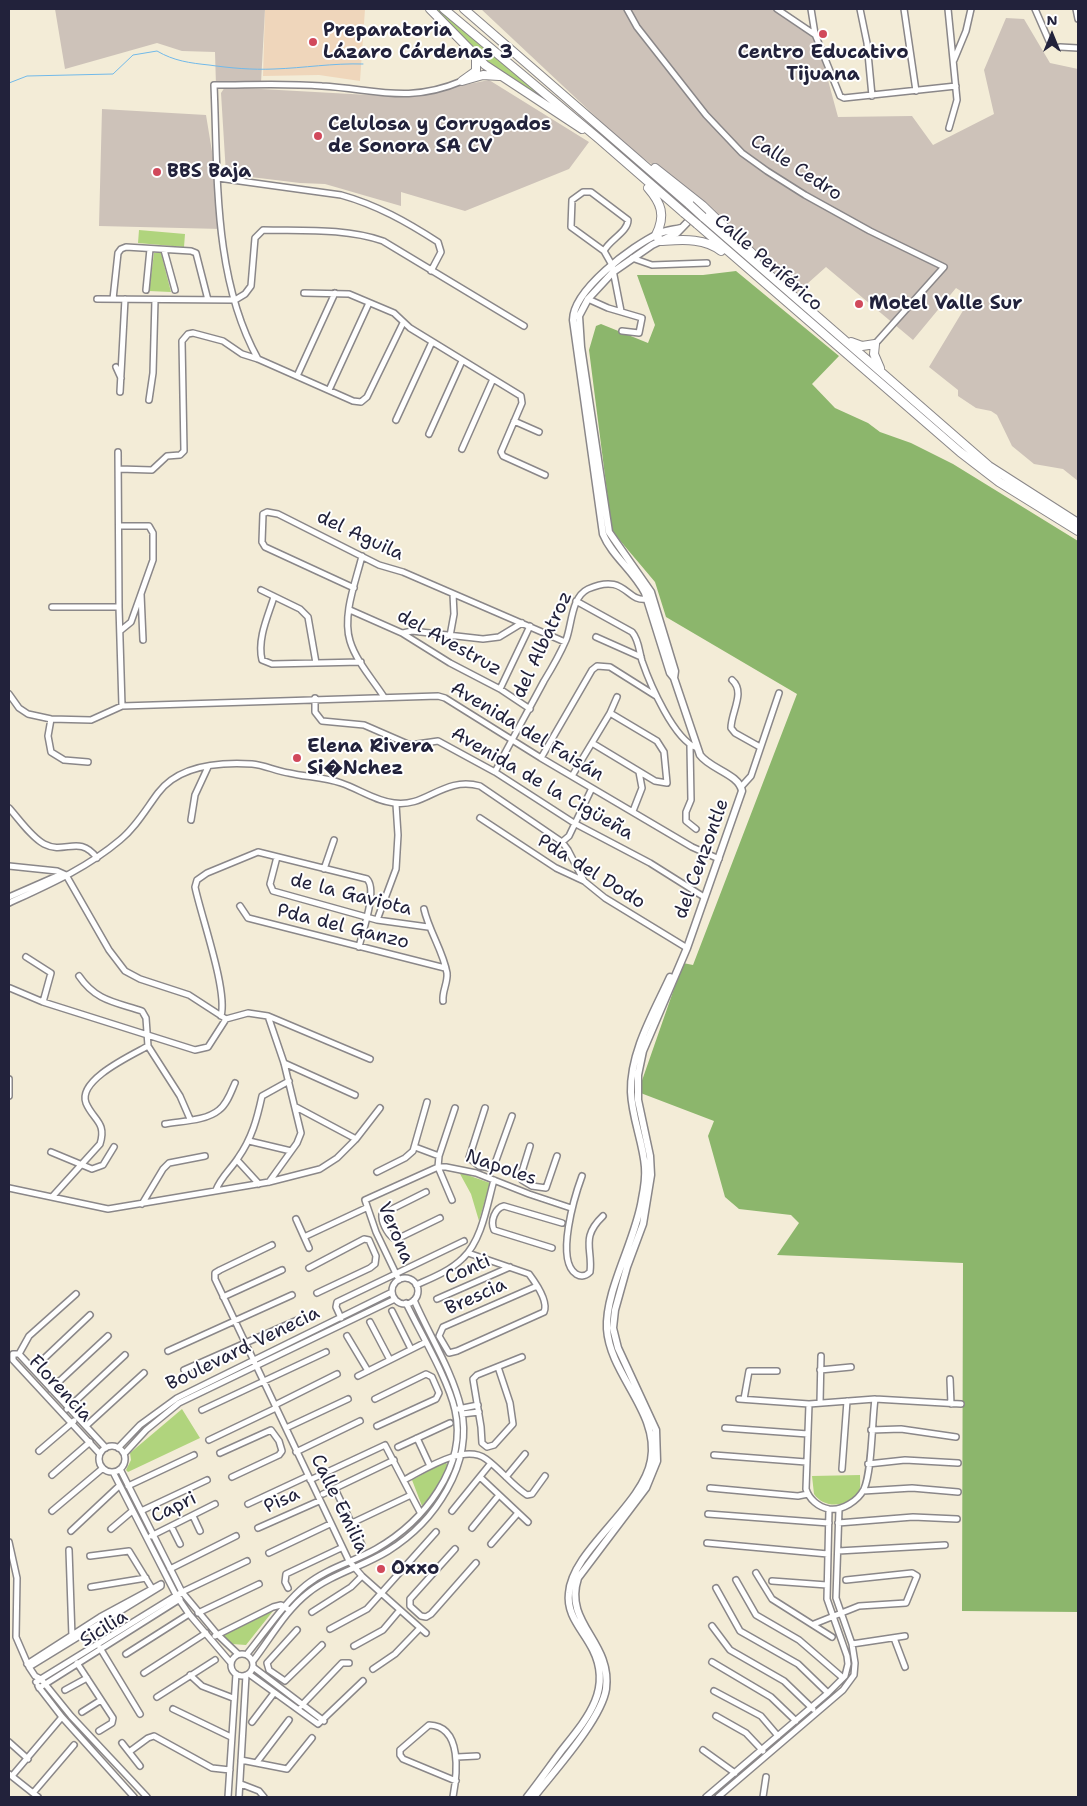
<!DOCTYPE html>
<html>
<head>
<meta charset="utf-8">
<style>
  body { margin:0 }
  #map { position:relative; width:1087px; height:1806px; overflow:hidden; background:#f3ecd7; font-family:"Shantell Sans",sans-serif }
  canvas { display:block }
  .frame { position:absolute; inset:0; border:10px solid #22223b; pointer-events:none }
  .north { position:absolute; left:1027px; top:10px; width:50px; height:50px; -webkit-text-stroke:4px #fff; paint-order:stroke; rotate:0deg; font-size:14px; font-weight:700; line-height:20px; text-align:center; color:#22223b }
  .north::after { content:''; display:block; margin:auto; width:18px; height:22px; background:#22223b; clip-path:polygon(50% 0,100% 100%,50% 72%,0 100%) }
</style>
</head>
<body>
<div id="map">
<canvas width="1087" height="1806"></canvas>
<div class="frame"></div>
<div class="north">N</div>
</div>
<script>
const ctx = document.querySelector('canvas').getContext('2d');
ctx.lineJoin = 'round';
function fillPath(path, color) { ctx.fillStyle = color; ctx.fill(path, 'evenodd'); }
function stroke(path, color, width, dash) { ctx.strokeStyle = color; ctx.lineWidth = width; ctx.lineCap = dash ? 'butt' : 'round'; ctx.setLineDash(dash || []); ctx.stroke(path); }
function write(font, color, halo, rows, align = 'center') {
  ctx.font = font + ' "Shantell Sans",sans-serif'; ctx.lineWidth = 4; ctx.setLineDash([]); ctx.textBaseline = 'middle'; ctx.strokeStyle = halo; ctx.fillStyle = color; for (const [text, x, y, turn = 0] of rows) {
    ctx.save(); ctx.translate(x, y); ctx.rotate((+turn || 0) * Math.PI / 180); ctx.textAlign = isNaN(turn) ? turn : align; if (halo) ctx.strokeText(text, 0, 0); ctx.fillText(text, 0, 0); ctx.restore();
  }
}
const built = new Path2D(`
  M265 9H365L360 81 319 75 263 76Z`);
const industrial = new Path2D(`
  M55 9H265L261 83 224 81 216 86 215 52 182 51 157 43 65 69Z
  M481 9H778L816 36 838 117 912 116 933 145 994 114 984 70 1006 18 1024 19 1050 63 1078 69V481L1063 469 1034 464 1012 446 997 415 991 411 976 408 958 396V390L929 367 964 309V293L956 288 913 340 826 267 798 292 770 271 761 258 706 204 628 147Z
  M489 80 589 142 569 169 465 211 401 192V206L325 184 300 183 226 174 221 93 225 87 405 97Z
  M102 109 206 115 220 200 222 229 99 226Z`);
const green = new Path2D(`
  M434 9H440L576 123 481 57Z
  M139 230 185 234 184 247 138 243Z
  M154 253H161L171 292 149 291Z
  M459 1172 490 1183 479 1221 471 1194Z
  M182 1409 200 1438 128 1472 126 1470 131 1460 130 1453Z
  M445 1462 449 1466 442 1482 422 1506 412 1480Z
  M860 1475C860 1480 861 1487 859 1491 849 1508 824 1509 814 1494L812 1476Z
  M270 1608 273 1611 246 1645 232 1644 221 1634Z`);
const forest = new Path2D(`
  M736 271 839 356 812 384 835 408 868 423 880 432 911 443 953 464 1078 541V1612L962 1611 963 1263 777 1255 799 1223 791 1215 739 1209 725 1197 708 1136 714 1121 638 1092 683 963 693 965 797 694 666 617 655 582 612 531 589 350 596 326 601 324 648 343 655 325 637 275H703Z`);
const stream = new Path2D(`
  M9 83 27 76 113 74 133 55 157 51C174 61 190 63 209 65 230 68 252 70 274 69 304 68 333 63 363 64`);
const minor = new Path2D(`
  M627 9 637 27 706 115 742 153 767 171 805 195 870 231 944 267 875 344
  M777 9 814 34
  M811 9 815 34 840 96 844 98 956 86
  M860 9 867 43 872 96
  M904 9 916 91
  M948 9 957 100 949 128
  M1035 9 1049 41
  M1076 9 1078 19
  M1060 47 1078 48
  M954 60 966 31 971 9
  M218 178 341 195C377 205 407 222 438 242L441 252 431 271
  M164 250 175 290
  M604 251C609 240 628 232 628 220L591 192H583L572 200 571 227 604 251 612 265 621 311
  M632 258 652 265 707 263
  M146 290 150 249
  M304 293 349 294 394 313 410 328 521 396 522 403 501 452 503 456 545 475
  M97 299 235 300 245 294 251 286 255 238 263 230C303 231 345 228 383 241L524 326
  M113 299 118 253 121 249 126 247 191 251 196 253 208 300
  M588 299 608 308 642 318 639 333 622 331
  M258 359C213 278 218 176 214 85 250 85 285 83 322 86 375 89 408 104 462 81
  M116 367 121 378
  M297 376 335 293
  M329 390 369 303
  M120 392 125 299
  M149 400 153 373 155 300
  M396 420 432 342
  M514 421 539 432
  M429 434 462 361
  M462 449 493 379
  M118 452 119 607 122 706
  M119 469 152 470 167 456 180 455 184 451 182 341 188 334 193 333 223 341 242 354 258 359 353 401 361 402 367 397 403 323
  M119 526H149L153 533V560L131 622 120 631
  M362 556C356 581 342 615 350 641 356 661 373 680 384 697
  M354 588 265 547 262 542 263 514 267 512 278 514 379 565 403 572 565 642
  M261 590 300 609 308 617 316 663
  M141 594 143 640
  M274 597C268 616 257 639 262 660L272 664 361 662
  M576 601 632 632C639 640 639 651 642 661 650 684 674 740 697 748
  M52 607H119
  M350 610 402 633 450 663 500 689 530 709
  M403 633 412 631 483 639 499 637 522 623
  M450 636 454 614 453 594
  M596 637 641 657
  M732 680C746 692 731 712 731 728L735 733 760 747
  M500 689 530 626
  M9 694 19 708 28 714 51 719 91 720 122 706 438 696 445 698 541 758 692 847 719 859
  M315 698V712L322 721 364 725 410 745 438 741 495 772 574 823 650 863 704 897
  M51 719 48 736 51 752 64 760 88 762
  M592 743 655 781 667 783 664 752 657 741 610 713
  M690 746 691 800 686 812V821L696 829
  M541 758 592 670 597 666 610 667 656 696
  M495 772C511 741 528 711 544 681 552 668 560 654 566 640 572 625 571 597 588 589 626 572 626 603 647 599
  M572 776 610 713 617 697
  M741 787 751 776 779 693
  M9 808C19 819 31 837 44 844 65 855 79 834 97 858
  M633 811 642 788 639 772
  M480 818 556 868 584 881 605 898 687 948
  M191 820 195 795 208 767
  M562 842 569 836 592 788
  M277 857 270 884 273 891 377 920 428 927
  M9 866 57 871 66 875 109 950 125 971 140 979 189 995 226 1019
  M324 869 334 840
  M9 897 57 876H64
  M9 903C48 885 87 868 120 840 136 827 146 809 158 793 179 765 220 762 252 764 264 765 276 771 289 773 306 777 324 777 341 783 359 789 375 801 394 803 426 808 443 776 480 786L562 842 568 850 584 881
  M240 906 248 918 445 968
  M424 909C429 931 443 951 447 973 448 983 442 991 443 1001
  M377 920 396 869 398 835 396 804
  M26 957 51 973 43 1002
  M79 976C96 1001 115 1002 142 1011L146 1018 148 1046 180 1096 190 1119
  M10 988 43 1002 195 1050 208 1047 226 1019
  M221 1016C228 991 201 916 195 887L197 880 207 873 258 852 367 879C378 890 362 933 359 947
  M268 1016 284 1063 301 1133 297 1143 269 1182
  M226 1019 248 1013 268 1016 370 1059
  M284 1063 355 1095
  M9 1079V1096
  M296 1107 356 1139
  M485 1108 469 1158 479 1166 490 1168 494 1166 512 1116
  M165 1124C181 1121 206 1121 219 1110 227 1104 231 1092 235 1083
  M249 1141 291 1151
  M530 1146 521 1175 522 1180 532 1186 546 1188 557 1156
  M415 1147 439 1156
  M51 1152 92 1169 103 1165 114 1147
  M237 1160 259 1184
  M377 1172 405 1158 413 1151 427 1102
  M582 1176C575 1195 555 1260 576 1274 581 1277 586 1276 590 1272 593 1249 580 1238 603 1216
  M9 1188 108 1209 269 1182 320 1169 337 1158 356 1139 380 1108
  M216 1190C221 1177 231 1169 238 1158 252 1138 257 1119 262 1096L289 1081
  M426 1192 382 1214C381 1222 387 1233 393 1238H399L440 1218
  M52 1197 100 1144C107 1122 93 1120 86 1103 77 1080 132 1055 148 1046
  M452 1200 438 1167 439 1156 455 1108
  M142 1204 163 1169 169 1163 205 1156
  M296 1219 309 1248
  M304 1237 366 1208
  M272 1245 220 1270 215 1273V1279L349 1561 362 1576 426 1633
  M552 1248 494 1230C490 1221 495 1208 504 1206L562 1223
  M468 1253 529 1274C535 1282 549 1301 544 1312L457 1351 449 1353 439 1336 443 1327 537 1286
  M309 1268 364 1239 369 1240 376 1256 375 1264 370 1268 317 1293
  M392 1291a13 13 0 1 1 26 0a13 13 0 1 1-26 0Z
  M399 1280 376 1232 365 1200 438 1167H446L476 1173 529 1194 571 1208
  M416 1285C432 1278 450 1271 463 1258 482 1240 487 1205 494 1180
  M223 1297 282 1270
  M437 1299 510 1267
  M392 1311 411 1349
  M341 1318 336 1307 337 1302 464 1241
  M370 1322 390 1360
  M347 1336 368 1371
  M168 1351 292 1295
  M19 1354 29 1336 76 1294
  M498 1367 510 1403 513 1424 494 1445 487 1447 482 1443 481 1427 473 1379 477 1375 522 1357
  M33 1369 90 1315
  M184 1370 302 1318
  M820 1370 851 1367
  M358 1376 424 1343
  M950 1379 951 1404
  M51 1389 108 1336
  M375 1399 426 1374 432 1377 439 1393 436 1399 377 1426
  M739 1399 809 1404 875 1399C872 1420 872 1472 864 1489 858 1501 842 1511 829 1509 818 1507 809 1499 806 1489L809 1404
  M744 1399 749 1371H777
  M875 1399 961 1404
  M820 1403 821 1356
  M275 1405 337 1374
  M67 1409 125 1355
  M458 1409 478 1405
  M202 1410 326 1352
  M462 1414 479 1412
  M86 1426 144 1373
  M286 1428 348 1399
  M725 1428 808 1434
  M871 1430 901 1429 956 1437
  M417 1438 430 1466
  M209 1440 276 1408
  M99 1459a13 13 0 1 1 26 0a13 13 0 1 1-26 0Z
  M398 1447 450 1423
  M118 1448 140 1425 177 1398 392 1292
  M39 1451 74 1421
  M296 1452 360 1421
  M220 1453 271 1430 279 1441 282 1451 279 1455 232 1477
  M100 1454 13 1360V1354H19L106 1448
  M124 1454 146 1430 179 1403 395 1299
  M714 1455 806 1462
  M868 1464 905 1460 958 1463
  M120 1469 182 1592 217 1634 238 1654
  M842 1469 847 1401
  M113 1472 176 1595 189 1614 231 1663
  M52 1475 90 1442
  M480 1477 528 1522
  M506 1477 525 1454
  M310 1480 385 1445 420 1512
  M404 1480C424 1470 464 1443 486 1459 501 1470 512 1485 527 1495L532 1494 545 1476
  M128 1486 194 1455
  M710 1488 798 1496 808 1494
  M335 1489 362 1545
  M863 1491 912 1488 958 1492
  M323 1494 394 1460
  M248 1504 308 1476
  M52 1511 103 1468
  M141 1511 207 1480
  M452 1511 491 1463
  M708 1514 829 1523
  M193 1516 200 1531
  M352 1523 411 1495
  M838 1523 913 1517 957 1519
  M171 1526 180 1544
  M258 1528 319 1501
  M472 1528 499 1495
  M111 1529 131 1512
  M71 1531 119 1486
  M151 1536 215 1504
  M9 1542 17 1578 16 1637 29 1667 35 1676 41 1679 71 1716 147 1797
  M707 1543 828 1554
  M491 1544 518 1513
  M455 1549 410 1599V1606L421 1616 426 1617 431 1614 476 1563
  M69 1550 72 1637
  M838 1551 945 1545
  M269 1553 330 1524
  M90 1556 129 1551 153 1590
  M170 1569 236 1536
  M756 1573 772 1599 832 1637
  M736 1580 756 1615 799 1640 843 1678
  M772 1581 827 1585
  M91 1587 146 1578
  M288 1588 285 1582 286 1574 341 1548
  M716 1588 740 1631 798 1664 828 1693
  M312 1612 351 1587 362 1576
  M198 1613 259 1584
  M814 1624 859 1606 906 1603 917 1576 912 1573 846 1580
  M712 1626 730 1650 784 1681 813 1709
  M330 1629 367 1609 436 1532
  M297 1630 267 1663 269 1670 285 1681 322 1645
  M215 1636 273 1607 281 1605 288 1609
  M894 1638 905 1667
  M852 1644 905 1636
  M354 1646 383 1630 399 1611
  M100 1648 140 1714
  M231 1665a11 11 0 1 1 22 0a11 11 0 1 1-22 0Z
  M126 1654 189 1614
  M247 1654C265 1632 284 1603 306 1585 327 1568 353 1562 376 1549 423 1522 468 1467 455 1410 448 1379 421 1334 406 1303
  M253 1661C270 1639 286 1610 308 1593 332 1574 362 1567 388 1551 435 1522 474 1464 461 1408 452 1370 429 1335 414 1300
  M712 1662 771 1697 796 1721
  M77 1663 113 1718 112 1723 99 1731
  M27 1664 100 1617 161 1584V1586L29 1667
  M253 1667 324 1721
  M373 1669 395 1654 420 1628
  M144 1673 206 1633
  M249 1674 318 1724 363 1681
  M190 1675 202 1686 233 1698
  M36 1682 182 1592 247 1561
  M38 1686 62 1717 134 1797
  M39 1688 180 1599
  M65 1690 87 1678
  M714 1691 761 1716 778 1736
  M157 1697 215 1660
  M301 1706 342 1663H349
  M173 1709 231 1737
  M82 1712 101 1700
  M716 1716 746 1733 763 1751
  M252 1722 274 1693
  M9 1742 28 1759
  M122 1743 140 1766
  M703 1750 735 1773
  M129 1752 148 1738 154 1736 212 1768 230 1770
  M457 1757 477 1756
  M241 1760 287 1769 312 1738
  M257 1762 289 1720
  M9 1774 38 1797
  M12 1776 62 1717
  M241 1784 259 1791 264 1797
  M33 1793 74 1745
  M228 1797 236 1674
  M239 1797 246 1675
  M453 1797C457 1775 463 1726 429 1725L400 1750V1755L403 1759 456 1781
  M706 1797 828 1693 845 1676 848 1664 847 1656 827 1599 829 1509
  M718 1797 843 1690 854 1675 855 1663 852 1644 836 1598 839 1509
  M763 1797 766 1777`);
const major = new Path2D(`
  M674 678 675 671 651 592 609 532 581 347 579 316 588 299 613 272 652 245 677 233 700 209
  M527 1797C539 1782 550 1766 562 1750 586 1720 613 1690 593 1650 584 1631 566 1616 569 1593 572 1550 643 1506 651 1460 660 1413 610 1375 607 1329 605 1290 636 1240 642 1199 644 1189 646 1178 645 1167 643 1142 632 1118 631 1092 630 1052 654 1012 670 977
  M534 1797C554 1771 601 1720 606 1689 612 1641 563 1624 578 1578L646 1488 657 1461 656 1430 618 1348 613 1328 615 1310 627 1267 643 1224 651 1175 650 1156 638 1100V1075L643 1051 687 948 742 791C739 774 710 769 700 755L674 678 670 673 645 593C634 571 612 556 603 534L573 320C573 290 632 246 658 234 666 230 673 230 681 228`);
const highway = new Path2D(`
  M430 9 485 65 582 129
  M444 9 599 139 684 213
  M464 9 690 205
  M476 56V71L462 81 483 75 499 76
  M655 168 703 206 757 258
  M648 188C661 203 666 215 656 235L660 241C680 240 704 237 721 251
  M703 217 989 466 1078 523
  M697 224 960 452 999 482 1078 531
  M851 342 862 346 875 344 874 354 880 368`);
const highwayBridge = new Path2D(`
  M690 205 703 217
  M684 213 697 224`);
const markers = [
  [823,34,5,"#d1495b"],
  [313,42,5,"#d1495b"],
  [318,136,5,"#d1495b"],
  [157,172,5,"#d1495b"],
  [859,304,5,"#d1495b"],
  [297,758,5,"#d1495b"],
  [381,1569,5,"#d1495b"]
];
const poiNames = [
  ["Preparatoria",323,31],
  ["Lázaro Cárdenas 3",323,53],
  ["Centro Educativo",823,53,"center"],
  ["Tijuana",823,75,"center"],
  ["Celulosa y Corrugados",328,125],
  ["de Sonora SA CV",328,147],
  ["BBS Baja",167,172],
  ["Motel Valle Sur",869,304],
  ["Elena Rivera",307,747],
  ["Si�Nchez",307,769],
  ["Oxxo",391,1569]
];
const streetNames = [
  ["Calle Cedro",796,168,33],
  ["Calle Periférico",768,263,41],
  ["del Aguila",360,536,25],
  ["del Avestruz",449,643,29],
  ["del Albatroz",543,645,-65],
  ["Avenida del Faisán",527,732,31],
  ["Avenida de la Cigüeña",542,784,30],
  ["del Cenzontle",702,859,-70],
  ["Pda del Dodo",591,872,32],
  ["de la Gaviota",351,895,14],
  ["Pda del Ganzo",343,927,14],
  ["Napoles",501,1168,19],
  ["Verona",395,1233,67],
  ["Conti",468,1270,-24],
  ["Brescia",476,1297,-24],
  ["Boulevard Venecia",243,1349,-26],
  ["Florencia",60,1389,47],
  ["Pisa",282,1501,-24],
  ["Calle Emilia",339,1504,64],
  ["Capri",174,1508,-26],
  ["Sicilia",104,1629,-32]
];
fillPath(built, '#efd6bb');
fillPath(industrial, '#cdc2b9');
fillPath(green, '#b0d47d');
fillPath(forest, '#8cb66c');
stroke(stream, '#71b9e9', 1);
stroke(minor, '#8a8789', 8);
stroke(major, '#8a8789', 9);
stroke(highway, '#8a8789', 10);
stroke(minor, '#fff', 5);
stroke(major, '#fff', 6);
stroke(highway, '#fff', 8);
stroke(highwayBridge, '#8a8789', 10, []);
stroke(highwayBridge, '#fff', 8);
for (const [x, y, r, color] of markers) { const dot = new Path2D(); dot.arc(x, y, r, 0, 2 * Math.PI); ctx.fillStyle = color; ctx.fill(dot); stroke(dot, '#fff', 2); }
write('bold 19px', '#22223b', '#fff', poiNames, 'left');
write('19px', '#22223b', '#fff', streetNames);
</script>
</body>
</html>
